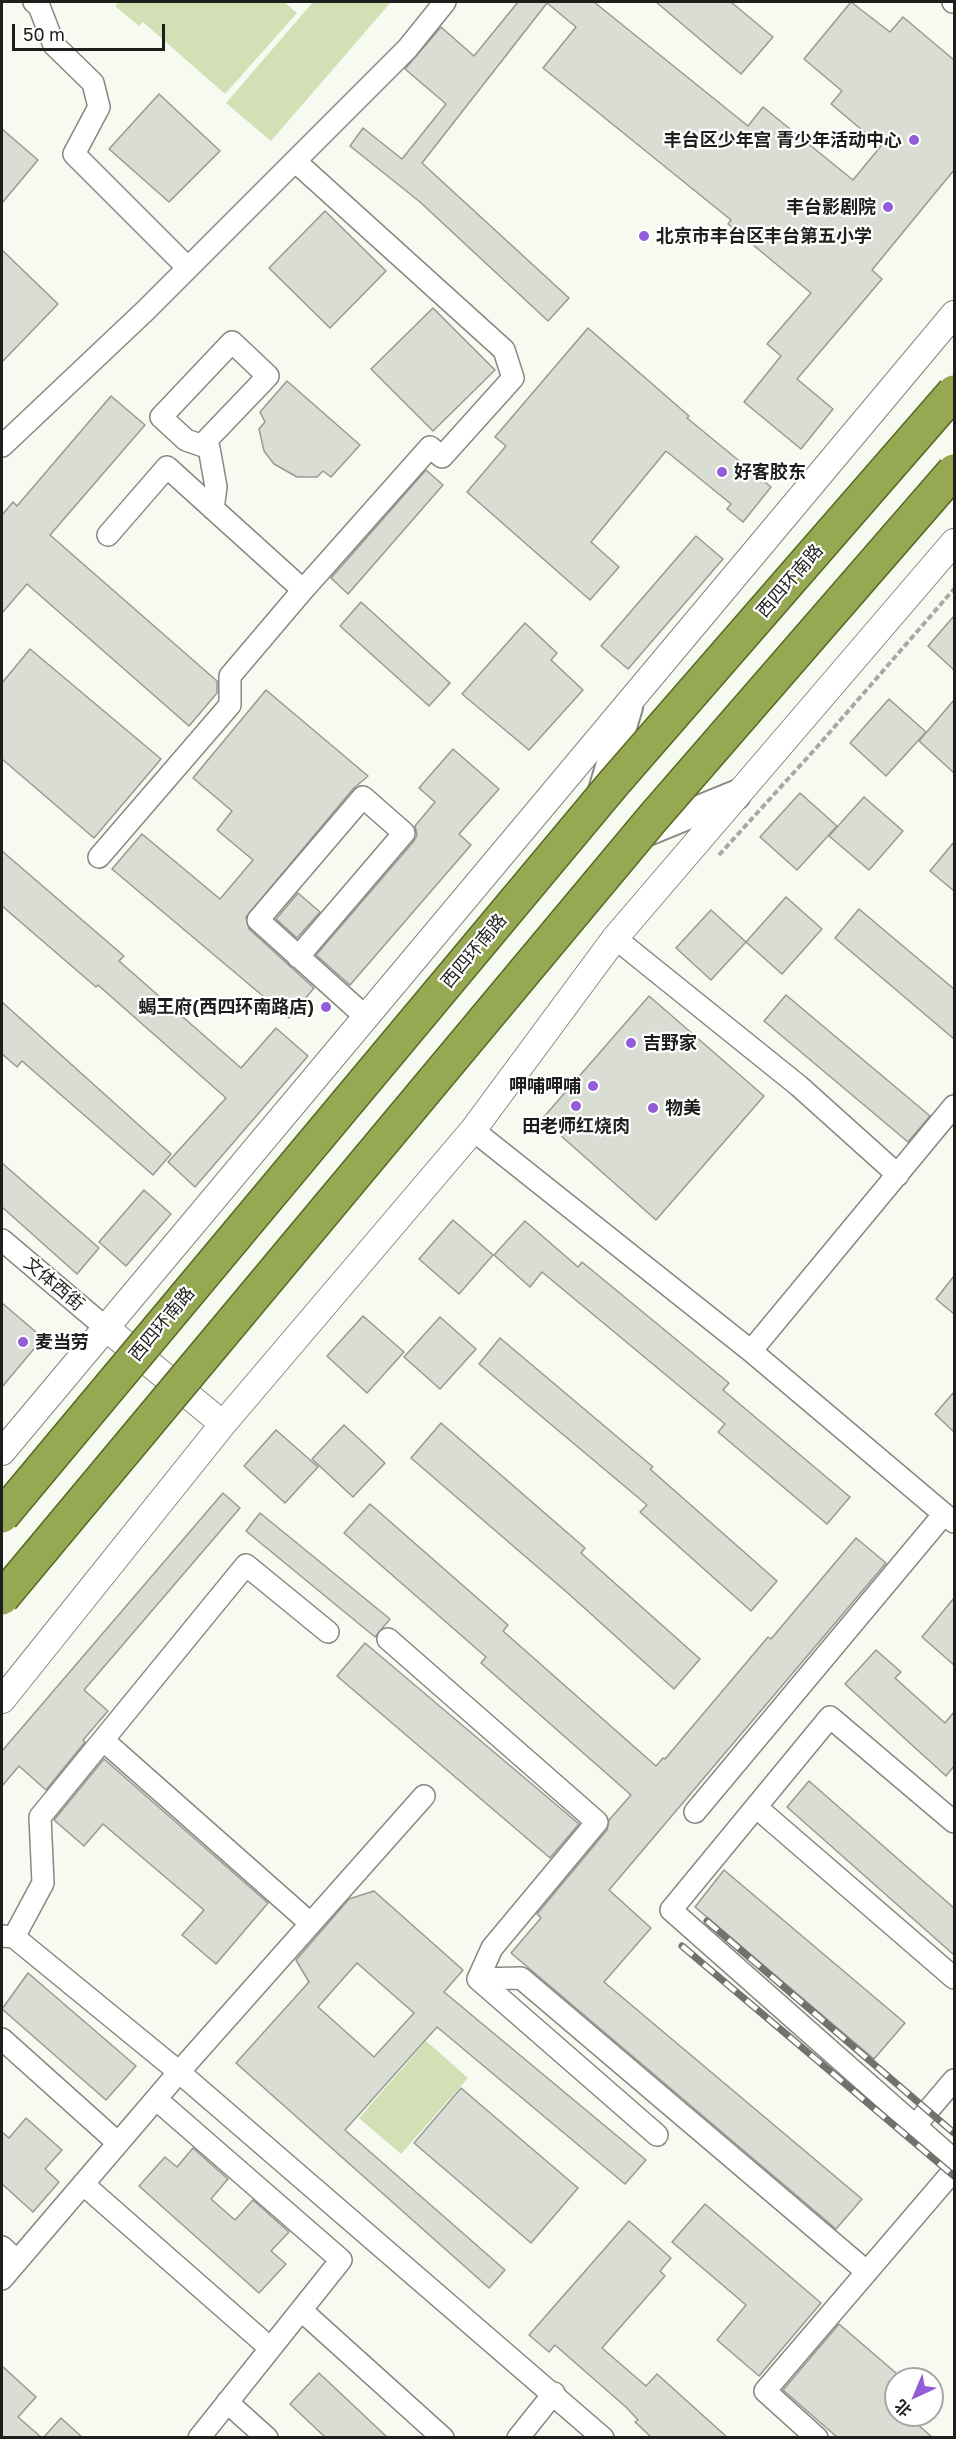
<!DOCTYPE html>
<html>
<head>
<meta charset="utf-8">
<style>
  body { margin:0 }
  #map { position:relative; width:956px; height:2439px; overflow:hidden; background:#f7faf1; font-family:"Golos Text","Noto Sans SC",sans-serif }
  canvas { display:block }
  .frame { position:absolute; inset:0; border:3px solid #1e1f1c; pointer-events:none }
  .north { position:absolute; left:884px; top:2367px; width:60px; height:60px; box-sizing:border-box; background:#fff; border:2px solid #a5a5a4; border-radius:50%; rotate:224deg; font-size:16px; font-weight:700; line-height:24px; text-align:center; color:#1e1f1c }
  .north::after { content:''; display:block; margin:auto; width:21px; height:27px; background:#925dd6; clip-path:polygon(50% 0,100% 100%,50% 72%,0 100%) }
  .scale { position:absolute; left:12px; top:24px; width:153px; height:27px; box-sizing:border-box; border:3px solid #1e1f1c; border-top:0; padding-left:8px; font-size:18px; line-height:21px; white-space:nowrap; color:#1e1f1c; -webkit-text-stroke:4px #fff; paint-order:stroke }
</style>
</head>
<body>
<div id="map">
<canvas width="956" height="2439"></canvas>
<div class="frame"></div>
<div class="north">北</div>
<div class="scale">50 m</div>
</div>
<script>
const ctx = document.querySelector('canvas').getContext('2d');
ctx.lineJoin = 'round';
function fillPath(path, color) { ctx.fillStyle = color; ctx.fill(path, 'evenodd'); }
function stroke(path, color, width, dash) { ctx.strokeStyle = color; ctx.lineWidth = width; ctx.lineCap = dash ? 'butt' : 'round'; ctx.setLineDash(dash || []); ctx.stroke(path); }
function write(font, color, halo, rows, align = 'center') {
  ctx.font = font + ' "Golos Text","Noto Sans SC",sans-serif'; ctx.lineWidth = 4.5; ctx.setLineDash([]); ctx.textBaseline = 'middle'; ctx.strokeStyle = halo; ctx.fillStyle = color; for (const [text, x, y, turn = 0] of rows) {
    ctx.save(); ctx.translate(x, y); ctx.rotate((+turn || 0) * Math.PI / 180); ctx.textAlign = isNaN(turn) ? turn : align; if (halo) ctx.strokeText(text, 0, 0); ctx.fillText(text, 0, 0); ctx.restore();
  }
}
const green = new Path2D(`
  M119 2H284L297 13 225 94 143 22 139 26 115 6Z
  M313 2H391L271 141 226 103Z
  M426 2041 468 2078 401 2154 359 2118Z`);
const building = new Path2D(`
  M518 2H594L748 126 763 107 853 180 881 146 831 104 842 91 804 59 851 2 890 32 903 17 954 60V170L872 270 882 279 797 379 833 409 801 449 744 402 781 356 767 344 811 293 728 224 731 220 543 68 576 27 547 3 422 163 569 298 548 321 420 202 350 146 363 128 402 159 446 104 405 69 441 27 474 56Z
  M656 2H731L773 37 741 74Z
  M159 94 220 151 169 202 109 149Z
  M2 129 38 160 2 203Z
  M325 211 386 271 330 328 269 268Z
  M2 250 58 304 2 362Z
  M433 308 495 370 433 431 371 369Z
  M588 328 689 416 687 418 771 487 743 522 727 509 731 504 666 451 591 542 619 567 590 600 467 492 506 446 495 437Z
  M287 381 360 445 331 477 323 471 317 477H297L274 464 264 451 259 429 265 422 260 412Z
  M111 396 145 425 50 535 217 681V693L189 726 27 584 2 613V515L13 502 17 506Z
  M426 470 443 485 348 594 331 578Z
  M696 536 723 559 628 669 601 646Z
  M361 602 450 683 429 706 340 626Z
  M954 616V670L928 646Z
  M525 623 557 653 551 660 583 690 529 750 462 694Z
  M30 649 161 759 94 838 2 759V683Z
  M266 690 368 776 353 789 246 917 249 929 314 988 289 1018 112 869 142 834 220 899 253 860 217 830 232 811 193 778Z
  M889 699 926 732 886 776 850 743Z
  M954 700V773L919 741Z
  M453 749 499 789 459 834 471 845 350 985 316 955 414 841 417 835 415 826 435 802 419 788Z
  M800 793 837 826 797 870 760 837Z
  M864 797 903 831 869 870 829 836Z
  M954 842V891L930 871Z
  M2 851 124 956 119 961 241 1068 276 1028 308 1056 195 1187 168 1162 226 1098 98 985 96 987 2 906Z
  M298 893 320 912 297 938 276 919Z
  M786 897 822 929 782 974 746 942Z
  M859 909 954 989V1039L835 938Z
  M711 910 746 942 711 980 676 948Z
  M786 995 930 1116 908 1142 764 1021Z
  M649 996 764 1096 656 1220 542 1119Z
  M2 1002 171 1154 153 1175 22 1061 17 1067 2 1054Z
  M2 1163 99 1248 77 1274 2 1207Z
  M144 1190 171 1214 126 1266 99 1242Z
  M453 1220 493 1255 459 1294 419 1259Z
  M525 1221 578 1267 582 1262 729 1383 723 1390 850 1497 827 1524 718 1432 725 1424 542 1272 530 1287 494 1255Z
  M954 1276V1314L936 1299Z
  M2 1303 43 1338 2 1387Z
  M363 1316 404 1352 367 1393 327 1356Z
  M440 1317 476 1349 440 1389 404 1357Z
  M500 1338 653 1467 650 1469 777 1581 751 1611 640 1512 647 1505 479 1364Z
  M954 1392V1432L935 1414Z
  M441 1423 585 1548 581 1553 700 1659 674 1689 570 1595 411 1458Z
  M344 1425 385 1463 353 1497 312 1459Z
  M276 1430 318 1467 285 1503 244 1466Z
  M223 1493 240 1508 84 1690 108 1711 83 1740 85 1742 46 1790 19 1766 2 1786V1751Z
  M370 1504 508 1625 503 1631 656 1766 663 1758 665 1759 768 1637 771 1639 856 1538 886 1563 609 1890 651 1928 604 1982 862 2199 836 2229 511 1953 541 1918 537 1914 607 1830 609 1820 631 1795 481 1663 486 1657 344 1533Z
  M260 1513 390 1619 375 1637 246 1531Z
  M954 1598V1665L922 1637Z
  M365 1643 579 1824 550 1858 337 1676Z
  M876 1650 901 1672 895 1678 945 1723 954 1712V1766L946 1776 845 1684Z
  M104 1759 268 1903 216 1964 182 1935 204 1910 103 1824 84 1846 54 1820Z
  M809 1781 954 1908V1955L787 1807Z
  M724 1870 905 2023 874 2059 695 1907Z
  M374 1891 463 1970 444 1992 646 2160 625 2184 437 2027 345 2130 505 2270 489 2288 236 2063 309 1982 296 1960 349 1899ZM357 1963 414 2013 374 2057 318 2007Z
  M28 1973 136 2066 106 2100 2 2009Z
  M461 2088 578 2188 531 2243 414 2143Z
  M26 2118 62 2150 45 2169 59 2182 33 2212 2 2184V2132L9 2138Z
  M193 2148 228 2179 211 2199 235 2220 253 2200 289 2232 271 2251 286 2264 259 2293 139 2186 165 2157 177 2167Z
  M705 2204 821 2303 759 2376 717 2340 746 2305 672 2242Z
  M629 2221 671 2258 660 2271 665 2276 602 2348 646 2386 657 2374 728 2438H652L635 2422 638 2420 627 2408 555 2345 549 2352 529 2335Z
  M839 2324 896 2373V2415H907L933 2438H838L783 2390Z
  M2 2366 36 2397 18 2417 42 2438H2Z
  M319 2373 388 2438H326L290 2404Z
  M61 2418 83 2438H43Z`);
const path = new Path2D(`
  M719 855 817 747 954 589`);
const minor = new Path2D(`
  M34 2 39 6 54 45 93 83 99 107 74 154 188 268
  M953 2H954
  M202 445 268 376 232 342 161 417 186 440 209 448 216 487 213 509
  M2 446 145 311 407 49 445 2
  M108 535 167 467 303 590 430 447 442 457 513 378 504 350 295 161
  M99 857 230 705V676L303 590
  M615 938 799 1086 898 1175
  M298 957 404 833 363 797 258 920 367 1018
  M473 1130 751 1351 944 1514
  M2 1240 106 1328
  M751 1351 954 1106
  M388 1639 597 1822 492 1948 478 1979 521 1978 867 2272
  M103 1740 310 1923
  M756 1807 954 1978
  M695 1812 944 1514 954 1522
  M954 1822 830 1717 671 1910 954 2160
  M2 1936 14 1937 179 2072 603 2438
  M14 1937 43 1883 40 1817 246 1565 328 1632
  M478 1979 657 2135
  M2 2039 118 2143
  M156 2099 341 2260 199 2438
  M914 2127 954 2080
  M83 2184 270 2348
  M2 2247 17 2261
  M2 2279 179 2072 424 1796
  M301 2310 443 2438
  M227 2402 267 2438
  M518 2438 554 2393
  M817 2438 765 2391 954 2170`);
const tertiary = new Path2D(`
  M106 1328 223 1424
  M2 1452 954 314
  M2 1700 223 1424 473 1130 615 938 954 542`);
const secondary = new Path2D(`
  M601 797 628 707
  M638 835 736 795`);
const rail = new Path2D(`
  M707 1921 954 2133
  M682 1946 954 2176`);
const trunkBridge = new Path2D(`
  M2 1516 613 784 954 392
  M2 1598 652 819 954 471`);
const markers = [
  [914,140,6,"#925dd6"],
  [888,207,6,"#925dd6"],
  [644,236,6,"#925dd6"],
  [722,472,6,"#925dd6"],
  [326,1007,6,"#925dd6"],
  [631,1043,6,"#925dd6"],
  [593,1086,6,"#925dd6"],
  [576,1106,6,"#925dd6"],
  [653,1108,6,"#925dd6"],
  [23,1342,6,"#925dd6"]
];
const poiNames = [
  ["丰台区少年宫 青少年活动中心",902,140,"right"],
  ["丰台影剧院",876,207,"right"],
  ["北京市丰台区丰台第五小学",656,236],
  ["好客胶东",734,472],
  ["蝎王府(西四环南路店)",314,1007,"right"],
  ["吉野家",643,1043],
  ["呷哺呷哺",581,1086,"right"],
  ["物美",665,1108],
  ["田老师红烧肉",576,1126,"center"],
  ["麦当劳",35,1342]
];
const streetNames = [
  ["西四环南路",790,581,-49],
  ["西四环南路",474,951,-50],
  ["文体西街",54,1284,40],
  ["西四环南路",162,1324,-50]
];
fillPath(green, '#d3dfb4');
fillPath(building, '#daddd4');
stroke(building, '#989a92', 1.5);
stroke(minor, '#868981', 24);
stroke(tertiary, '#868981', 28);
stroke(secondary, '#868981', 32);
stroke(path, '#a7a9a2', 4, [6, 3]);
stroke(minor, '#fff', 21);
stroke(tertiary, '#fff', 26);
stroke(secondary, '#fff', 28);
stroke(rail, '#70726c', 7);
stroke(rail, '#fff', 4.5, [14]);
stroke(trunkBridge, '#5a6a23', 36, []);
stroke(trunkBridge, '#96a852', 33);
for (const [x, y, r, color] of markers) { const dot = new Path2D(); dot.arc(x, y, r, 0, 2 * Math.PI); ctx.fillStyle = color; ctx.fill(dot); stroke(dot, '#fff', 2); }
write('bold 18px', '#1e1f1c', '#fff', poiNames, 'left');
write('18px', '#1e1f1c', '#fff', streetNames);
</script>
</body>
</html>
